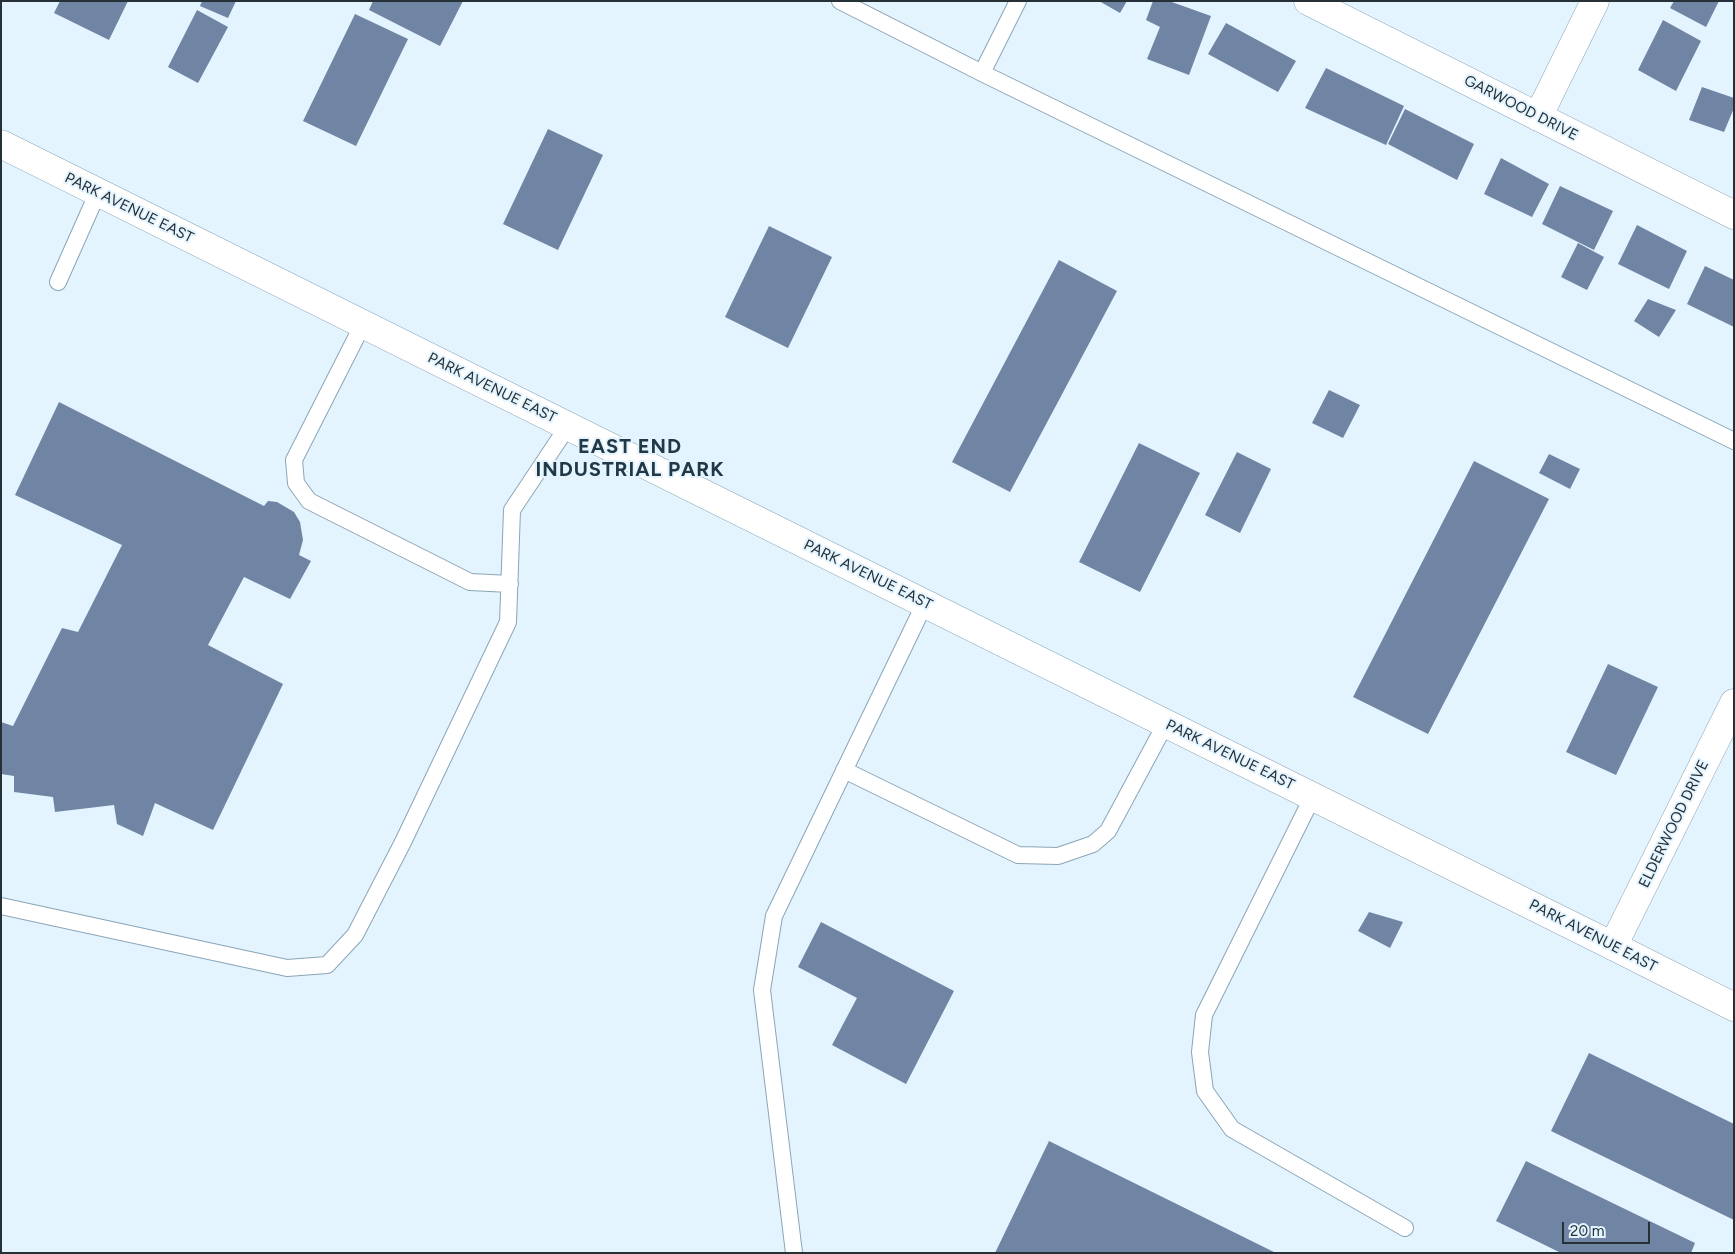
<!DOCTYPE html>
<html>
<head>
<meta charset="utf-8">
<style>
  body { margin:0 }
  #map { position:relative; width:1735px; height:1254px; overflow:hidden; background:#e3f4ff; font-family:Figtree,sans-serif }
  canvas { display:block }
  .frame { position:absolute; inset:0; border:2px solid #253037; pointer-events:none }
  .scale { position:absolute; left:1562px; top:1222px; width:88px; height:22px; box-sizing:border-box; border:2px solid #253037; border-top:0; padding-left:6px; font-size:15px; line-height:18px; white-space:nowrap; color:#253037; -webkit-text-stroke:4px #e3f4ff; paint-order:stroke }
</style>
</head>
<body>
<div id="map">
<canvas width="1735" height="1254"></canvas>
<div class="frame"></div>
<div class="scale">20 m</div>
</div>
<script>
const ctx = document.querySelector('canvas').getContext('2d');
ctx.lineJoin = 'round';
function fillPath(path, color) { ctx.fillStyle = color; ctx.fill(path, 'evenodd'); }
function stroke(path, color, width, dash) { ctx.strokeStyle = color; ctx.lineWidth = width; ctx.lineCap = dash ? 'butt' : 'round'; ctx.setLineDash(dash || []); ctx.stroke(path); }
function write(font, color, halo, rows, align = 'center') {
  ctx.font = font + ' Figtree,sans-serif'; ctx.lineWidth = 4; ctx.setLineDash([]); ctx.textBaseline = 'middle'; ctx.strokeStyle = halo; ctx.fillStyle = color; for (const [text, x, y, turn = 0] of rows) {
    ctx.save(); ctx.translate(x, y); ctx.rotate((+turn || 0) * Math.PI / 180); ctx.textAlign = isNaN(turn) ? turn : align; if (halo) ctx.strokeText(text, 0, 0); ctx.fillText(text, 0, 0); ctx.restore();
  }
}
const building = new Path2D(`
  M60 1H128L109 40 54 13Z
  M202 1H236L228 18 200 6Z
  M373 1H463L440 46 369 10Z
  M1099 1H1127L1120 13Z
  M1153 1H1169L1211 16 1189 75 1147 59 1160 27 1146 20Z
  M1674 1H1719L1706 27 1670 8Z
  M197 10 228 27 198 83 168 67Z
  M355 14 408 39 356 146 303 121Z
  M1663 20 1701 41 1676 91 1638 70Z
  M1226 23 1296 61 1278 92 1208 54Z
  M1326 68 1404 106 1386 145 1305 108Z
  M1702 87 1734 98V108L1724 132 1689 120Z
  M1405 109 1474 144 1457 180 1388 144Z
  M548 129 603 155 558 250 503 224Z
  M1501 158 1549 184 1532 217 1484 194Z
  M1560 186 1613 211 1594 250 1542 224Z
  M1637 225 1687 251 1669 289 1618 264Z
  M769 226 832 257 788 348 725 317Z
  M1578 243 1604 257 1587 290 1561 277Z
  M1059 260 1117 291 1010 492 952 462Z
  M1705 266 1734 280V327L1687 304Z
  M1648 299 1676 310 1659 337 1634 321Z
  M1329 390 1360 405 1343 438 1312 423Z
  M59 402 264 506 268 501 277 502 294 512 300 522 303 540 299 555 311 561 290 599 244 577 208 645 283 684 213 830 155 803 143 836 117 824 114 805 55 812 53 797 14 792V776L1 774V722L13 726 62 628 78 632 122 545 15 495Z
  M1139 443 1200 473 1140 592 1079 562Z
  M1237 452 1271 469 1240 533 1205 515Z
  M1549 454 1580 469 1570 489 1539 473Z
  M1474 461 1549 499 1428 734 1353 697Z
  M1608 664 1658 687 1616 775 1566 752Z
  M1369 912 1403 922 1390 948 1358 931Z
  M821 922 954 991 906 1084 832 1045 857 998 798 967Z
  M1589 1053 1734 1124V1220L1551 1131Z
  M1049 1141 1276 1253H995Z
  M1526 1161 1695 1243 1691 1253H1561L1496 1221Z`);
const service = new Path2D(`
  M840 1 984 74 1734 441
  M982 73 1018 1
  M58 282 98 192
  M363 324 294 460 296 483 309 501 470 582 510 584
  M844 770 1018 855 1058 856 1093 844 1108 831 1166 723
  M1313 796 1204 1015 1200 1052 1205 1091 1232 1129 1405 1228
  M1 906 287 968 327 965 355 935 403 842 508 622 512 510 568 426
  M794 1253 762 990 774 916 925 603`);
const minor = new Path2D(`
  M1308 1 1734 215
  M1538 117 1595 1
  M1613 946 1734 703`);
const tertiary = new Path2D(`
  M1 144 1613 946 1734 1007`);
const streetNames = [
  ["GARWOOD DRIVE",1521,108,27],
  ["PARK AVENUE EAST",129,208,26],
  ["PARK AVENUE EAST",492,388,26],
  ["PARK AVENUE EAST",868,575,26],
  ["PARK AVENUE EAST",1230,755,26],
  ["ELDERWOOD DRIVE",1674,824,-64],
  ["PARK AVENUE EAST",1593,936,27]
];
const districtNames = [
  ["EAST END",630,447],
  ["INDUSTRIAL PARK",630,470]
];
fillPath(building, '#7084a3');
stroke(service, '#8aa5b6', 18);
stroke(minor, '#8aa5b6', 29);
stroke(tertiary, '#8aa5b6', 29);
stroke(service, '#fff', 16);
stroke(minor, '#fff', 28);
stroke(tertiary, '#fff', 28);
write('15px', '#253037', '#e3f4ff', streetNames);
ctx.letterSpacing = '1px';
write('bold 20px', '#213846', '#e3f4ff', districtNames);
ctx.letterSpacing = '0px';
</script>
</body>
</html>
